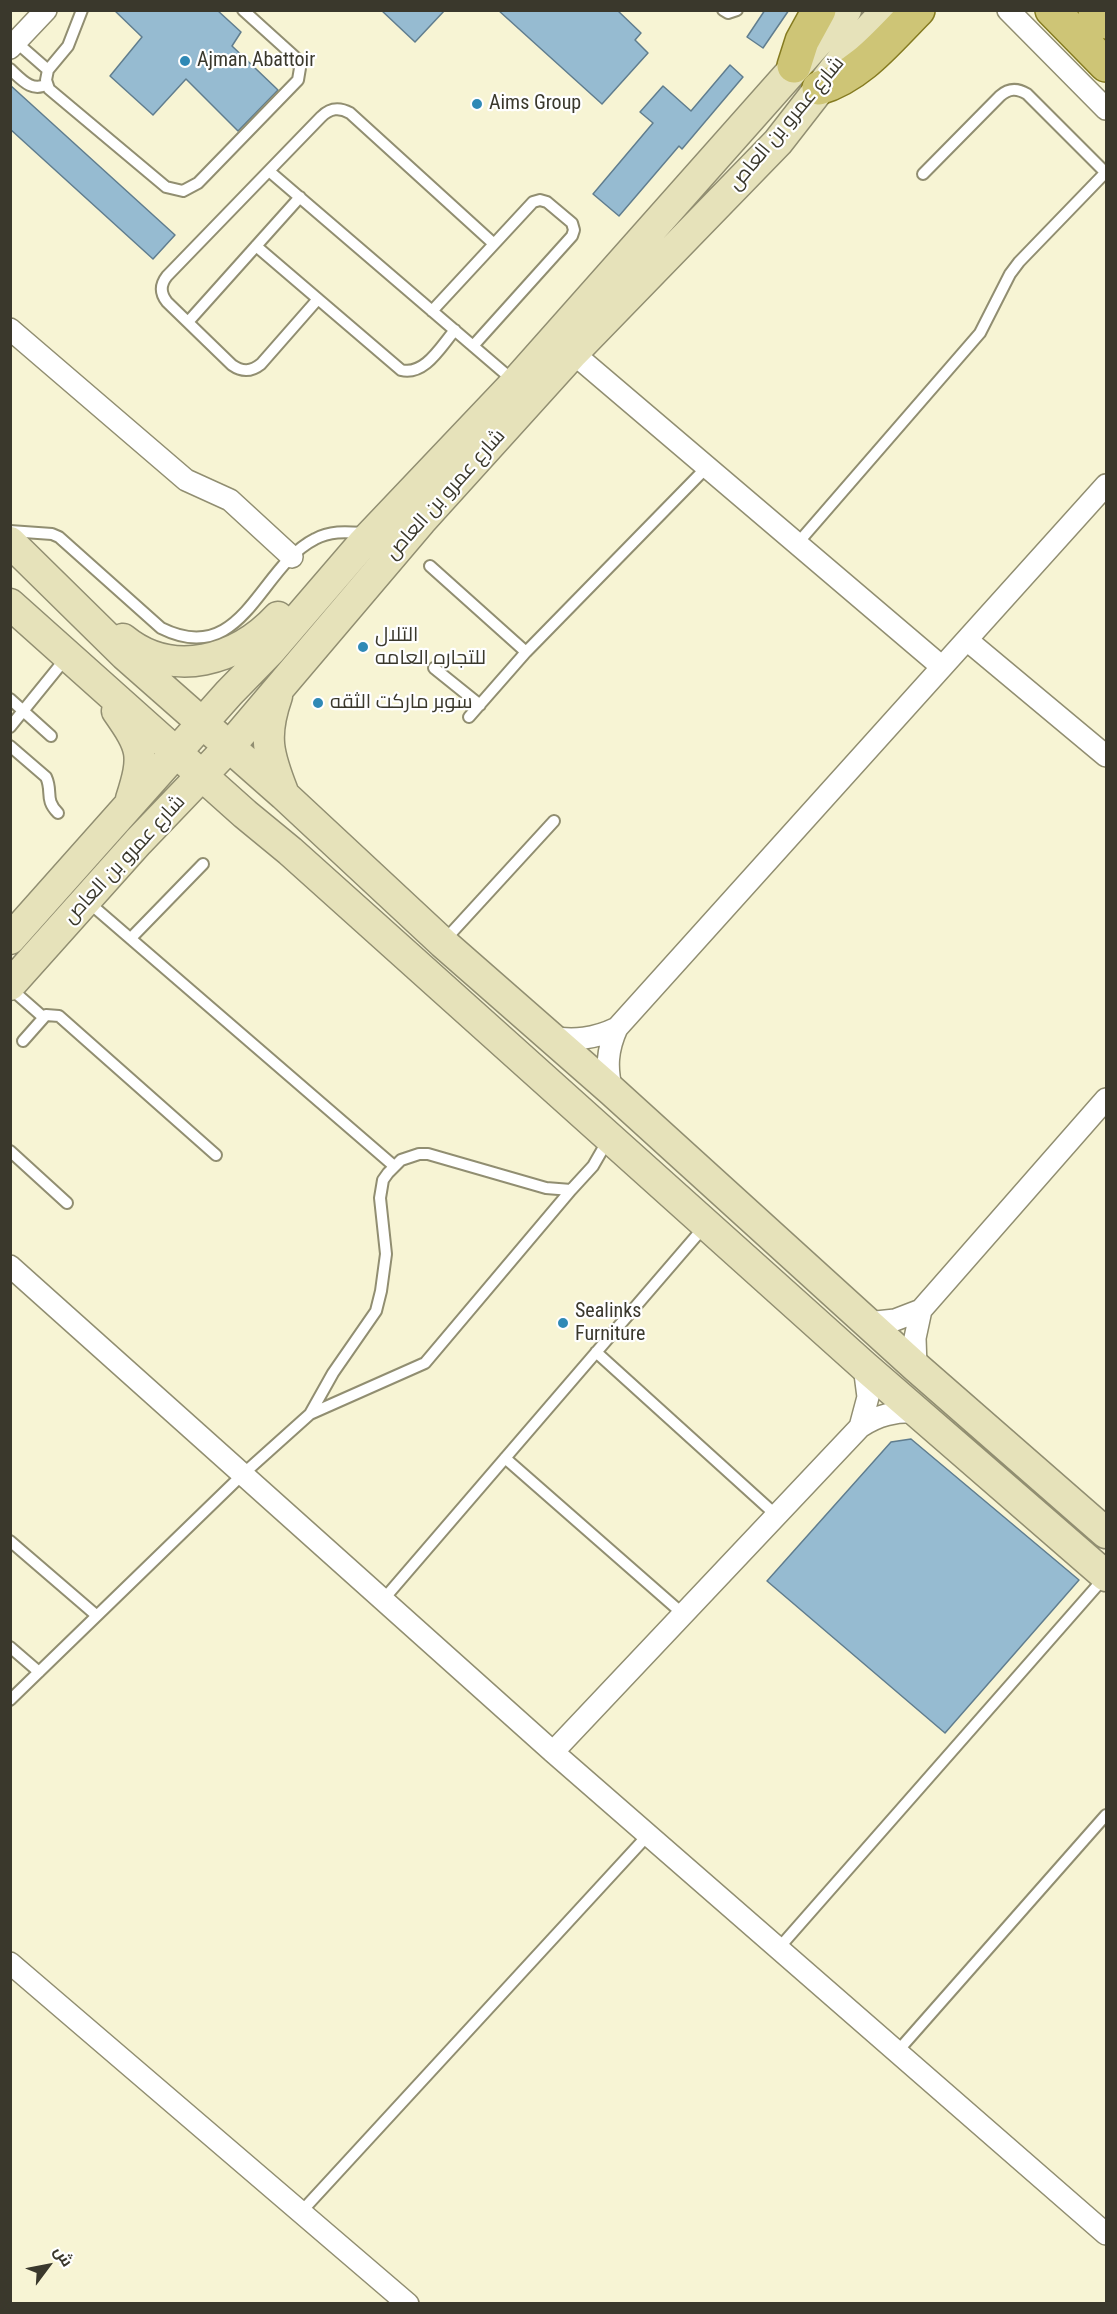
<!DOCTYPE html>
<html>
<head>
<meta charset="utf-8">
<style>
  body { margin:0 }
  #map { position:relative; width:1117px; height:2314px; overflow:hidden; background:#f7f4d4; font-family:"Roboto Condensed",Cairo,sans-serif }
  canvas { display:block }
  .frame { position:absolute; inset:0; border:12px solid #3a382c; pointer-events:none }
  .north { position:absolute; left:18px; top:2236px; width:60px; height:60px; -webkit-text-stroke:4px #fff; paint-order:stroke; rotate:58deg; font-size:16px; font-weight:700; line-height:24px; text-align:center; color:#3a382c }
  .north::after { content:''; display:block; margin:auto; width:21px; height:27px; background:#3a382c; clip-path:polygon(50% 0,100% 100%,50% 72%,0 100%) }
</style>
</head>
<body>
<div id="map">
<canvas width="1117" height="2314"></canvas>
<div class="frame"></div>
<div class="north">ش</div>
</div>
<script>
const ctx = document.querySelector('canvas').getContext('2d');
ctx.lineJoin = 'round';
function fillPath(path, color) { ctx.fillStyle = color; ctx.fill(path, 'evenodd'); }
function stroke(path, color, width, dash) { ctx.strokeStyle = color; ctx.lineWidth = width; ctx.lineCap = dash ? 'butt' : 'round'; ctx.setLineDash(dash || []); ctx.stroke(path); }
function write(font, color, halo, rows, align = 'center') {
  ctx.font = font + ' "Roboto Condensed",Cairo,sans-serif'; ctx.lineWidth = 4.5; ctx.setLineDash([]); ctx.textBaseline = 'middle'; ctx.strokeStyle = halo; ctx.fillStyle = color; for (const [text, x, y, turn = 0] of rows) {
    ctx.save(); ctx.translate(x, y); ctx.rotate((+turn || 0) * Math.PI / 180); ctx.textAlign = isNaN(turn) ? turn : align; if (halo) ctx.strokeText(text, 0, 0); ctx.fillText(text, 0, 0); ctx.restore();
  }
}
const building = new Path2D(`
  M114 10H217L241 32 232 46 278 90 238 131 186 79 153 115 110 76 142 37Z
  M381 10H445L415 42Z
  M498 10H617L641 33 635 40 648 53 602 104Z
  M765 10H789L763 48 747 37Z
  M730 65 743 77 682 149 679 146 619 216 593 194 653 123 640 112 663 86 691 111Z
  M10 85 175 235 153 259 10 129Z
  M911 1439 1079 1580 945 1733 767 1581 891 1442Z`);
const lane = new Path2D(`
  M82 10 68 46 48 70 46 80 49 89 166 187 183 191 198 183 298 80 300 68 295 57 243 10
  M723 10 728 13 737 10
  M16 42 48 70
  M10 69C21 79 32 93 47 84
  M269 171 515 382
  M923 174 1000 96C1009 88 1017 88 1027 94L1106 173
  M256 246 401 370C425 376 441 346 455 330
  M318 299 261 364C251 372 242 372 232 365L167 302C160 293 160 285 167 276L321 117C330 108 339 107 350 113L494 244
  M432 311 533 202 540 200 547 202 572 223 574 230 572 236 473 346
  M188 322 300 197
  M10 531 52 534 59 537 161 628C243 669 259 567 315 539 331 530 348 532 365 533
  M797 544 980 333 1010 274 1019 262 1106 172
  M430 566 526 652
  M434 668 480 705
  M10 699 51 736
  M469 717 526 652 707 467
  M10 727 66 658
  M10 746 46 777C53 792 44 799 58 813
  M87 901 394 1166
  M131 938 203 864
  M443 942 554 821
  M10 988 43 1017
  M23 1041 46 1015 59 1016 216 1155
  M10 1151 67 1203
  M596 1352 776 1515
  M310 1414 425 1363 571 1190
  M505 1458 683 1614
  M10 1541 96 1615
  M383 1600 704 1227
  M10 1647 39 1672
  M10 1700 242 1475 310 1414 333 1373 376 1311 381 1291 386 1254 380 1198 383 1180 388 1173 401 1160 419 1154H428L546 1188 571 1190 593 1166 608 1140
  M778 1949 1104 1578
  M897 2052 1106 1815
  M301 2212 648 1835`);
const street = new Path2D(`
  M1008 10 1106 109
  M10 48 46 10
  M10 329 186 480 230 500 292 557
  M573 353 942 667
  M967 640 1106 756
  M549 1037C574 1041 594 1039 617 1028
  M612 1091C606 1068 607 1050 617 1028L1106 485
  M10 1266 553 1752 1106 2234
  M867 1323 895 1320 921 1310 1106 1099
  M916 1367 915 1338 921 1310
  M860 1427 868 1397 864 1366
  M553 1752 860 1427C878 1415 895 1411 917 1412
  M10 1963 408 2304`);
const secondary = new Path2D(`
  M10 542 125 655 284 795 443 943 612 1091 916 1367 1106 1533
  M10 604 245 814 290 851 864 1366 1106 1576
  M123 639C173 680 238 660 278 617
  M277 696C263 736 268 754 283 792
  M117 711C143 748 145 755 131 799
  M10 939 229 693 271 650 363 543 515 383 846 10
  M10 985 138 842 230 746 421 521 573 353 778 142 848 52 887 10`);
const primary = new Path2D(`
  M1052 10 1106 65
  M1095 10 1106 22
  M794 66 802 41 819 10
  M819 88C860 76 888 40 918 10`);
const markers = [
  [185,61,6,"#2f89b6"],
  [477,104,6,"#2f89b6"],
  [363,647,6,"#2f89b6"],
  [318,703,6,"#2f89b6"],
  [563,1323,6,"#2f89b6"]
];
const poiNames = [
  ["Ajman Abattoir",197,61],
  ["Aims Group",489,104],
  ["التلال",375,636],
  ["للتجاره العامه",375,659],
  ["سوبر ماركت الثقه",330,703],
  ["Sealinks",575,1312],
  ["Furniture",575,1335]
];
const streetNames = [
  ["شارع عمرو بن العاص",787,124,-50],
  ["شارع عمرو بن العاص",446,495,-48],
  ["شارع عمرو بن العاص",125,860,-47]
];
fillPath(building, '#96bbd1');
stroke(building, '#607d8e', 1.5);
stroke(lane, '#918e71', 14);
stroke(street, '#918e71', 24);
stroke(secondary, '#918e71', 33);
stroke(primary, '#857b20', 36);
stroke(lane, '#fff', 10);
stroke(street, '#fff', 21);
stroke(secondary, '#e6e2ba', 30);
stroke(primary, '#cec576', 33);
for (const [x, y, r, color] of markers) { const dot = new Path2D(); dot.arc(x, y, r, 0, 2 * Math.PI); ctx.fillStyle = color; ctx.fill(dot); stroke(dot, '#fff', 2); }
write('20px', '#3a382c', '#fff', poiNames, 'left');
write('20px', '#3a382c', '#fff', streetNames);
</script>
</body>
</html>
